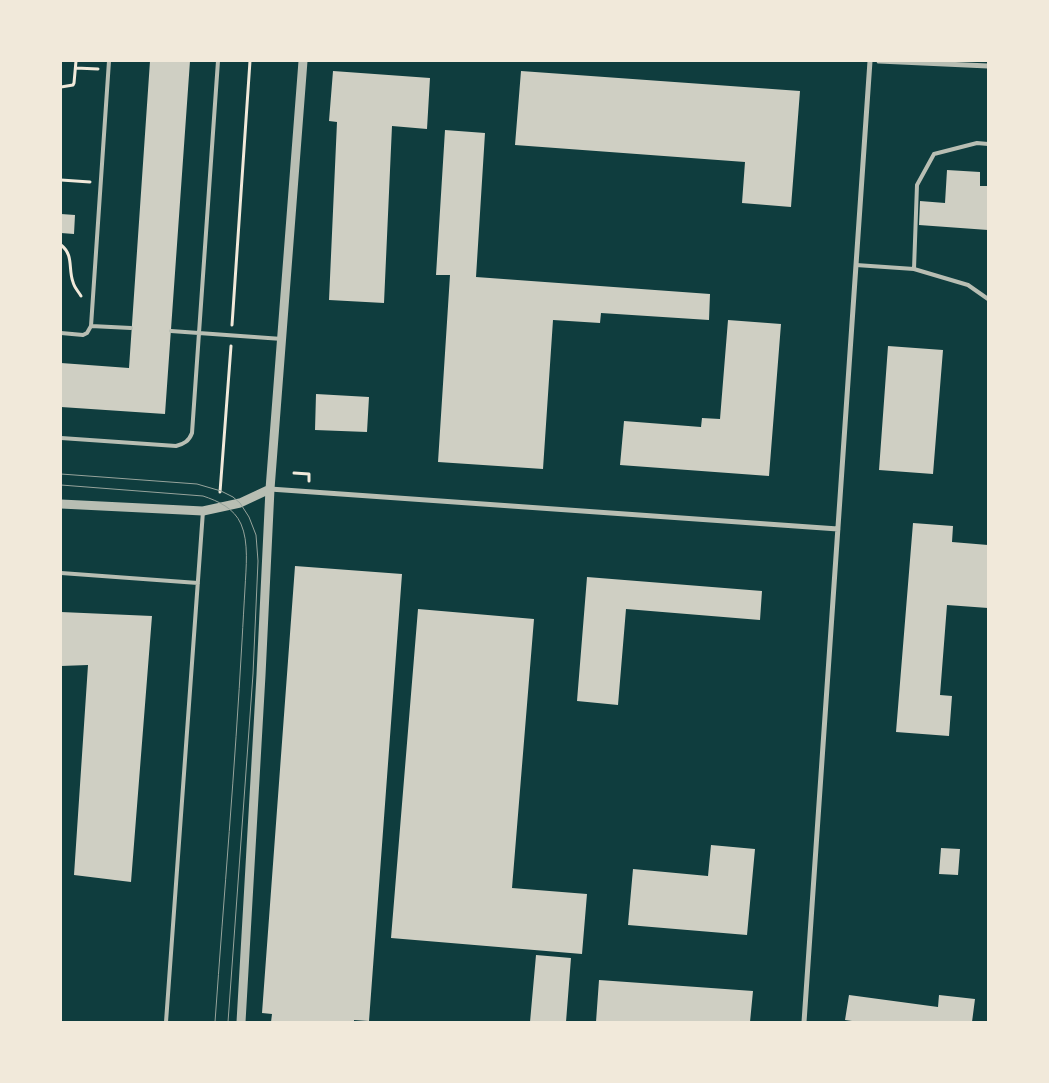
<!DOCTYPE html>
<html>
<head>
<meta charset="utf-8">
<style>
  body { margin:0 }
  #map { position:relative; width:1049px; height:1083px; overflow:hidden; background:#0f3d3e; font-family:"PT Sans",sans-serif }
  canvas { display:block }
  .frame { position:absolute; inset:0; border:62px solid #f1e9da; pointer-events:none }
</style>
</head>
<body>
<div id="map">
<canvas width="1049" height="1083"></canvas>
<div class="frame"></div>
</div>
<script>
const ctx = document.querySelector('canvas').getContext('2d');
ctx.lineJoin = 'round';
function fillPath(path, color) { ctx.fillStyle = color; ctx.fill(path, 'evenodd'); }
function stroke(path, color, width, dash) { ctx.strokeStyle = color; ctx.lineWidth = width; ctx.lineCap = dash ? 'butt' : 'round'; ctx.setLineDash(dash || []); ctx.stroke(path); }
const building = new Path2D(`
  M150 61H190L165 414 61 407V363L129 368Z
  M333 71 430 78 427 129 392 126 384 303 329 300 337 122 329 121Z
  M521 71 800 91 791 207 742 203 745 162 515 145Z
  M445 130 485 133 476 277 710 294 709 320 601 313 600 323 553 320 543 469 438 462 450 275H436Z
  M947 170 980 172V186H988V230L919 225 920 201 945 203Z
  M61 214 75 215 74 234 61 233Z
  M728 320 781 324 769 476 620 465 624 421 701 427 702 418 720 419Z
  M888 346 943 350 933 474 879 470Z
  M316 394 369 397 367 432 315 430Z
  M913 523 953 526 952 542 988 545V608L947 605 940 695 952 696 949 736 896 732Z
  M295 566 402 574 369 1021 354 1020V1022H271L272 1014 262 1013Z
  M587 577 762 591 760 620 626 609 618 705 577 701Z
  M418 609 534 619 512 888 587 894 582 954 391 938Z
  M61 612 152 616 131 882 74 875 88 665 61 666Z
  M711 845 755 849 747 935 628 925 633 869 708 876Z
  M941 848 960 849 958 875 939 874Z
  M536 955 571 958 566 1022H530Z
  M599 980 753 991 750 1022H596Z
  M849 995 938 1007 939 995 975 999 972 1022H859L845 1020Z`);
const path = new Path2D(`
  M76 68 98 69
  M61 87 73 85 74 83 76 61
  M61 180 90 182
  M61 245C74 255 68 269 73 282 74 287 78 291 81 296
  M232 325 250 61
  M294 473 309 474V481
  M220 492 231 346`);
const service = new Path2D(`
  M856 265 914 269 968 285 988 299
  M914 269 917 185 934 154 977 143 988 144
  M91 326 131 328
  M171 331 282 339
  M61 333 83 335 87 333 91 326 109 61
  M61 438 176 446C184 444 189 441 192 433L218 61
  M61 573 198 583
  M166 1022 203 511`);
const minor = new Path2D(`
  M879 61 988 66
  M270 489 838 529
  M804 1022 870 61`);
const tertiary = new Path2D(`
  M61 504 203 511 240 503 270 489
  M241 1022 261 675 270 489 303 61`);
const tram = new Path2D(`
  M61 474 197 484 221 491 233 497 240 503 249 517 256 535 258 561 253 674 228 1022
  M61 485 203 496C218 501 234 508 241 524 249 542 246 568 245 588 244 605 243 623 242 641 235 768 224 895 215 1022`);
fillPath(building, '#cfcfc3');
stroke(path, '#f1e9da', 3);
stroke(service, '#b8beb3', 4);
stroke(minor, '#b8beb3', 5);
stroke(tertiary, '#b8beb3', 9);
stroke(tram, '#97a49c', 1);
</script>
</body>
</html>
